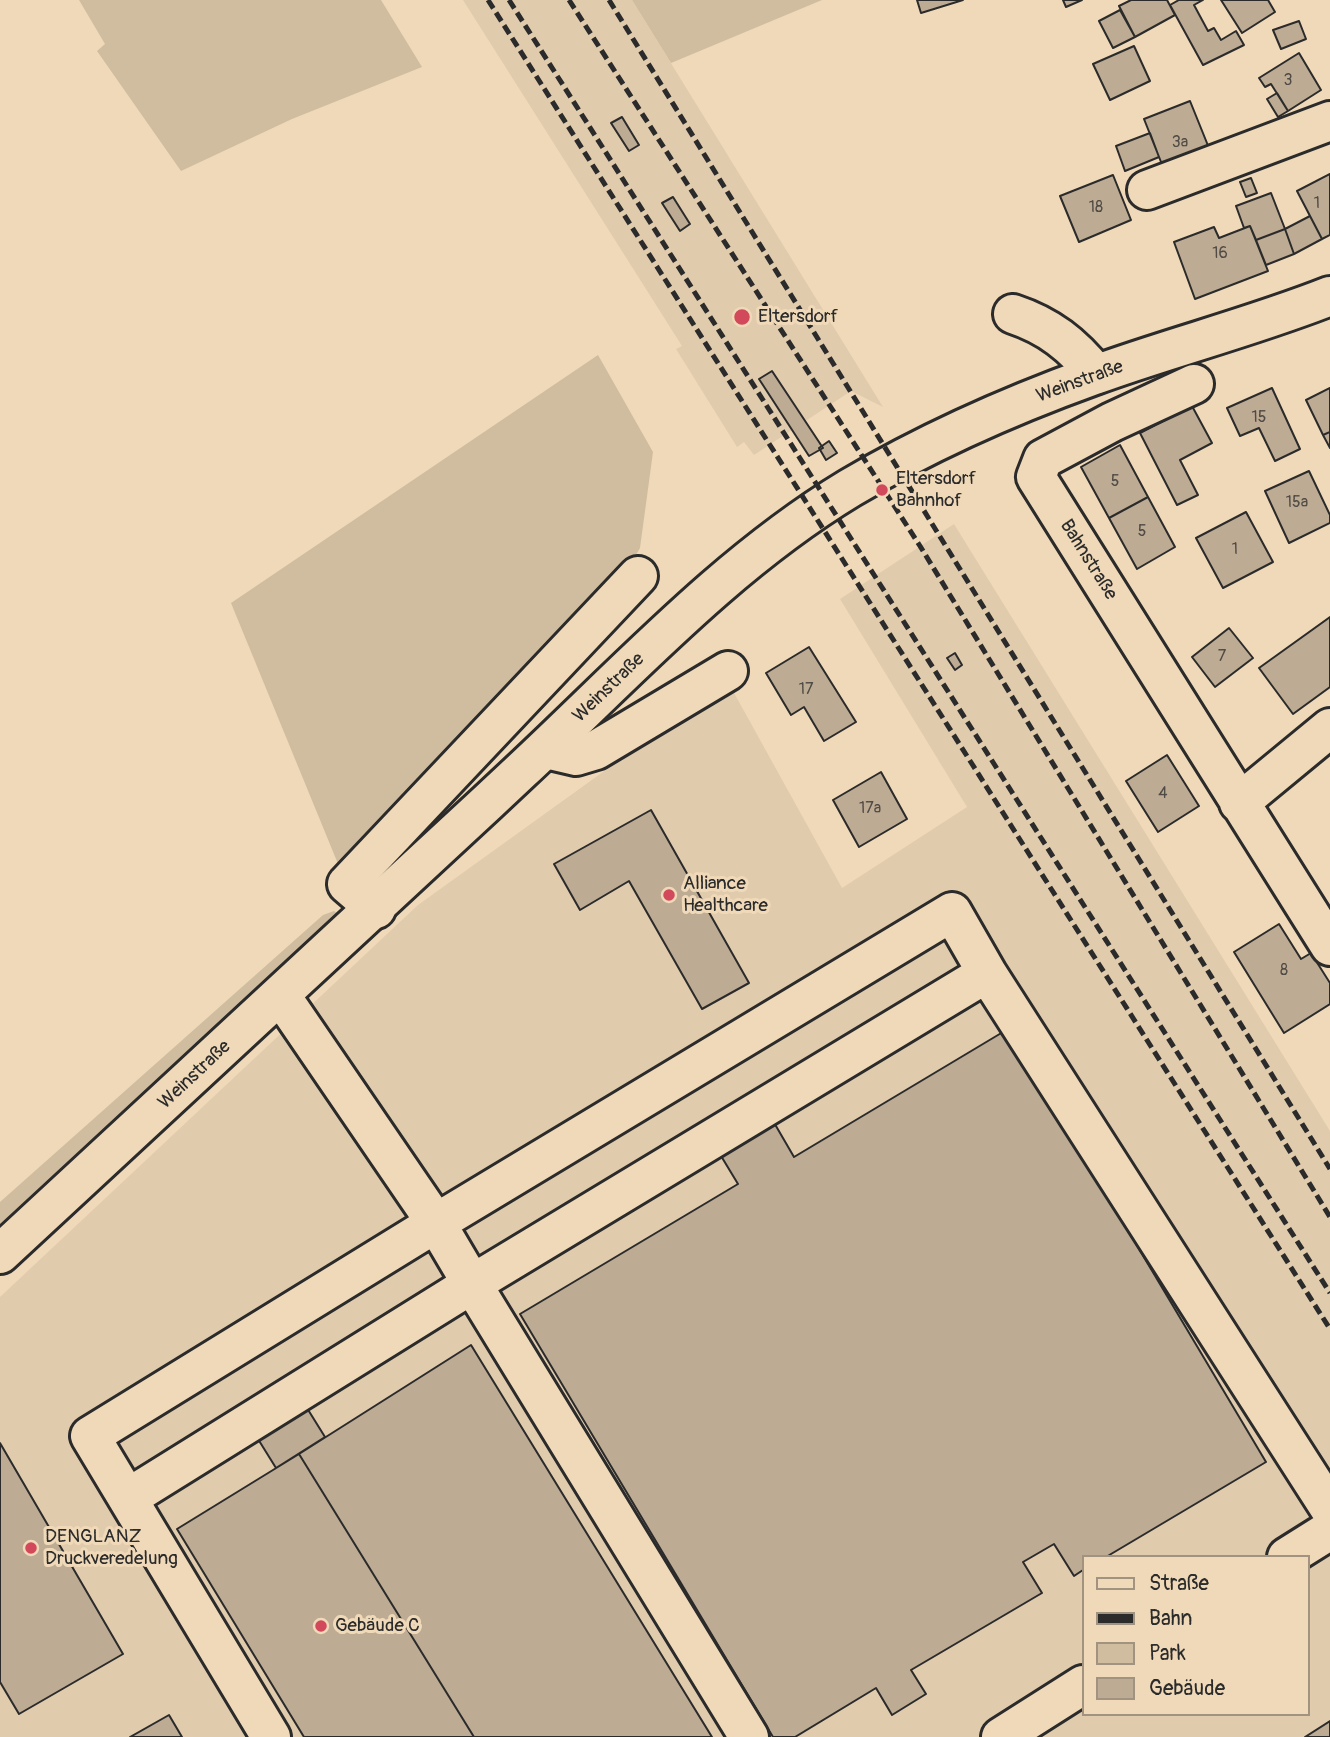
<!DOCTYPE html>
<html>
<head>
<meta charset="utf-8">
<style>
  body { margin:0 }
  #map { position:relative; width:1330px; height:1737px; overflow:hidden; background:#f0d9b8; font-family:Pangolin,sans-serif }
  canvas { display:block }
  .legend { position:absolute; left:1082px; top:1555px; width:228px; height:161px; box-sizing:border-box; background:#f0d9b8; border:2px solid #a19380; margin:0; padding:9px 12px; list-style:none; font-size:21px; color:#2b2b2b }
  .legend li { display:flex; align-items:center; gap:14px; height:35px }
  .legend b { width:35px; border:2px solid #a19380 }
</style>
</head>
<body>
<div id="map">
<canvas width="1330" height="1737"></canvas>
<ul class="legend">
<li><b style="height:9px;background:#f0d9b8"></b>Straße</li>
<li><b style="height:9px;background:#2b2b2b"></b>Bahn</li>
<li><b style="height:19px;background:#d0bda0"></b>Park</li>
<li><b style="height:19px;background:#bdab93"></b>Gebäude</li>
</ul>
</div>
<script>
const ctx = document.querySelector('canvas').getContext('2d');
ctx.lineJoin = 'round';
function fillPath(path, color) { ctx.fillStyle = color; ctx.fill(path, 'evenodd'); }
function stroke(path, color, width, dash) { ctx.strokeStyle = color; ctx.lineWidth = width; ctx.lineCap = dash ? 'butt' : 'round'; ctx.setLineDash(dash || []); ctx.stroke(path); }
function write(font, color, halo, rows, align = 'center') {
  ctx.font = font + ' Pangolin,sans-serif'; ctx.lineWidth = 6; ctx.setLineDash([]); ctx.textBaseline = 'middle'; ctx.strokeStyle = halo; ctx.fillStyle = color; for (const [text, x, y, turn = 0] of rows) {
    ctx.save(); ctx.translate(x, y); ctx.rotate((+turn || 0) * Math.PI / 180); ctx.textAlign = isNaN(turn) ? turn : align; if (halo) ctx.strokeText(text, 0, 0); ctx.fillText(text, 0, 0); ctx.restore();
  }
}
const built = new Path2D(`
  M463 0H632L883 407 851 391 754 455 744 442 737 447 676 349 682 346Z
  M954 524 1330 1131V1737H0V1297L418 905 728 682 842 888 967 807 840 599ZM1083 1557H1307V1714H1083Z`);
const green = new Path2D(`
  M79 0H381L422 67 292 119 181 171 97 51 105 44Z
  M632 0H822L671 63Z
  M598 355 653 452 640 548 626 572 343 876 231 603Z
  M334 911 340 915 0 1230V1202L323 915Z`);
const building = new Path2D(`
  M917 0H963L921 13Z
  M1063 0H1082L1066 7Z
  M1131 0H1167L1175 15 1135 37 1119 6Z
  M1179 0H1203L1194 5 1208 31 1214 28 1221 40 1236 31 1244 45 1203 65 1170 5Z
  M1221 0H1268L1275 12 1242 33Z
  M1120 10 1135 37 1113 48 1099 21Z
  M1299 21 1306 39 1281 49 1273 30Z
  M1134 46 1150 81 1110 100 1093 64Z
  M1299 53 1321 90 1288 111 1271 84 1265 87 1259 78Z
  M1277 93 1288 111 1278 117 1267 99Z
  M1190 101 1211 153 1165 172 1144 119Z
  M622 117 639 145 629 151 611 123Z
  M1150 133 1159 157 1125 171 1116 146Z
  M1330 174V235L1322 239 1297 191Z
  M1113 175 1131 220 1079 242 1060 196Z
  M1251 178 1257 193 1246 197 1240 182Z
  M1271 193 1285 229 1256 240 1250 226 1244 228 1236 206Z
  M673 197 690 224 680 231 662 203Z
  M1310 216 1322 239 1294 254 1285 229Z
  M1250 226 1268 271 1195 299 1174 242 1214 227 1219 238Z
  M1285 229 1294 254 1266 265 1256 240Z
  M772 371 823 448 809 456 759 379Z
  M1272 388 1300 449 1275 461 1259 428 1240 436 1227 408Z
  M1330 388V432L1323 435 1306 400Z
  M1192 406 1212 443 1180 460 1198 495 1177 505 1140 433Z
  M1330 432V448L1323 435Z
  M829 441 837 453 826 460 819 448Z
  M1120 445 1148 497 1109 518 1081 467Z
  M1309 471 1330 515V523L1289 543 1265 491Z
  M1148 497 1175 547 1137 569 1109 518Z
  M1246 512 1273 562 1223 588 1196 538Z
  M1330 617V687L1293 714 1259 668Z
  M1229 628 1253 658 1215 687 1192 657Z
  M809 647 856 722 824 741 804 707 791 715 766 673Z
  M955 653 962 665 955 670 947 658Z
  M1167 755 1199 806 1158 832 1126 781Z
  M881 772 907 819 859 847 833 800Z
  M651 810 749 983 702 1009 629 881 580 910 554 864Z
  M1279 924 1301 959 1311 953 1330 983V1004L1284 1033 1234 952Z
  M1008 1029 1266 1462 1106 1557H1083V1570L1074 1576 1054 1544 1023 1562 1042 1593 911 1670 926 1694 892 1715 876 1688 795 1737H773L520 1314 738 1184 715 1146 769 1114 794 1157Z
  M471 1345 712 1737H474L299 1454Z
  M302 1400 325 1437 276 1468 253 1431Z
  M0 1443 123 1654 19 1714 0 1682Z
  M299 1454 474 1737H304L177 1529Z
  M169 1715 182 1737H130Z
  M1330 1721V1737H1305Z`);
const minor = new Path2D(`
  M1147 190 1330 121
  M1013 314C1049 326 1073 345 1096 374
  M1194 384 1112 422 1043 459 1036 477 1330 946
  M546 749 576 756 596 750 728 671
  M1239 803 1330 728
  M376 909 347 884 638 576
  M987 973 1330 1509
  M128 1498 472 1284 749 1737
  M1287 1557 1330 1530
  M271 1737 90 1436 436 1223 472 1284 987 973 952 912 436 1223 281 996
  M1001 1737 1083 1685`);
const major = new Path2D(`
  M0 1254C174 1094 348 933 521 771 626 673 726 563 850 488 926 443 1009 406 1092 376 1171 347 1252 327 1330 296`);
const rail = new Path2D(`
  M488 0 1330 1329
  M509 0 1330 1293
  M569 0 920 546 1330 1217
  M609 0 1330 1169`);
const markers = [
  [742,317,9,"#d1495b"],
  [882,490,7,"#d1495b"],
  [669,895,7,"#d1495b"],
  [31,1548,7,"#d1495b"],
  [321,1626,7,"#d1495b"]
];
const numberNames = [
  ["3",1288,81],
  ["3a",1180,143],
  ["1",1317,204],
  ["18",1096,208],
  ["16",1220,254],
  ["15",1259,418],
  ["5",1115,482],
  ["15a",1297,503],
  ["5",1142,532],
  ["1",1235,550],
  ["7",1222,657],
  ["17",806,690],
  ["4",1163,794],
  ["17a",870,809],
  ["8",1284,971]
];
const poiNames = [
  ["Eltersdorf",758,317],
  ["Eltersdorf",896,479],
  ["Bahnhof",896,501],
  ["Alliance",683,884],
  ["Healthcare",683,906],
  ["DENGLANZ",45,1537],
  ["Druckveredelung",45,1559],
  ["Gebäude C",335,1626]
];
const streetNames = [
  ["Weinstraße",1080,382,-20],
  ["Bahnstraße",1088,560,58],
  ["Weinstraße",609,688,-44],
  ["Weinstraße",195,1075,-43]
];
fillPath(built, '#e1cbad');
fillPath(green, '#d0bda0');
fillPath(building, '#bdab93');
stroke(building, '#2b2b2b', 2);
stroke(minor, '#2b2b2b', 44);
stroke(major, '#2b2b2b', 44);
stroke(minor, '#f0d9b8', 38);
stroke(major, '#f0d9b8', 38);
stroke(rail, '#2b2b2b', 5, [10, 5]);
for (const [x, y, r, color] of markers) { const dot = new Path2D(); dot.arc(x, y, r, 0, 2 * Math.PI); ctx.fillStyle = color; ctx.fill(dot); stroke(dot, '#f0d9b8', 2.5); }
write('16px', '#504b45', null, numberNames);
write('19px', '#2b2b2b', '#f0d9b8', poiNames, 'left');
write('19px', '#2b2b2b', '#f0d9b8', streetNames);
</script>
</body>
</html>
